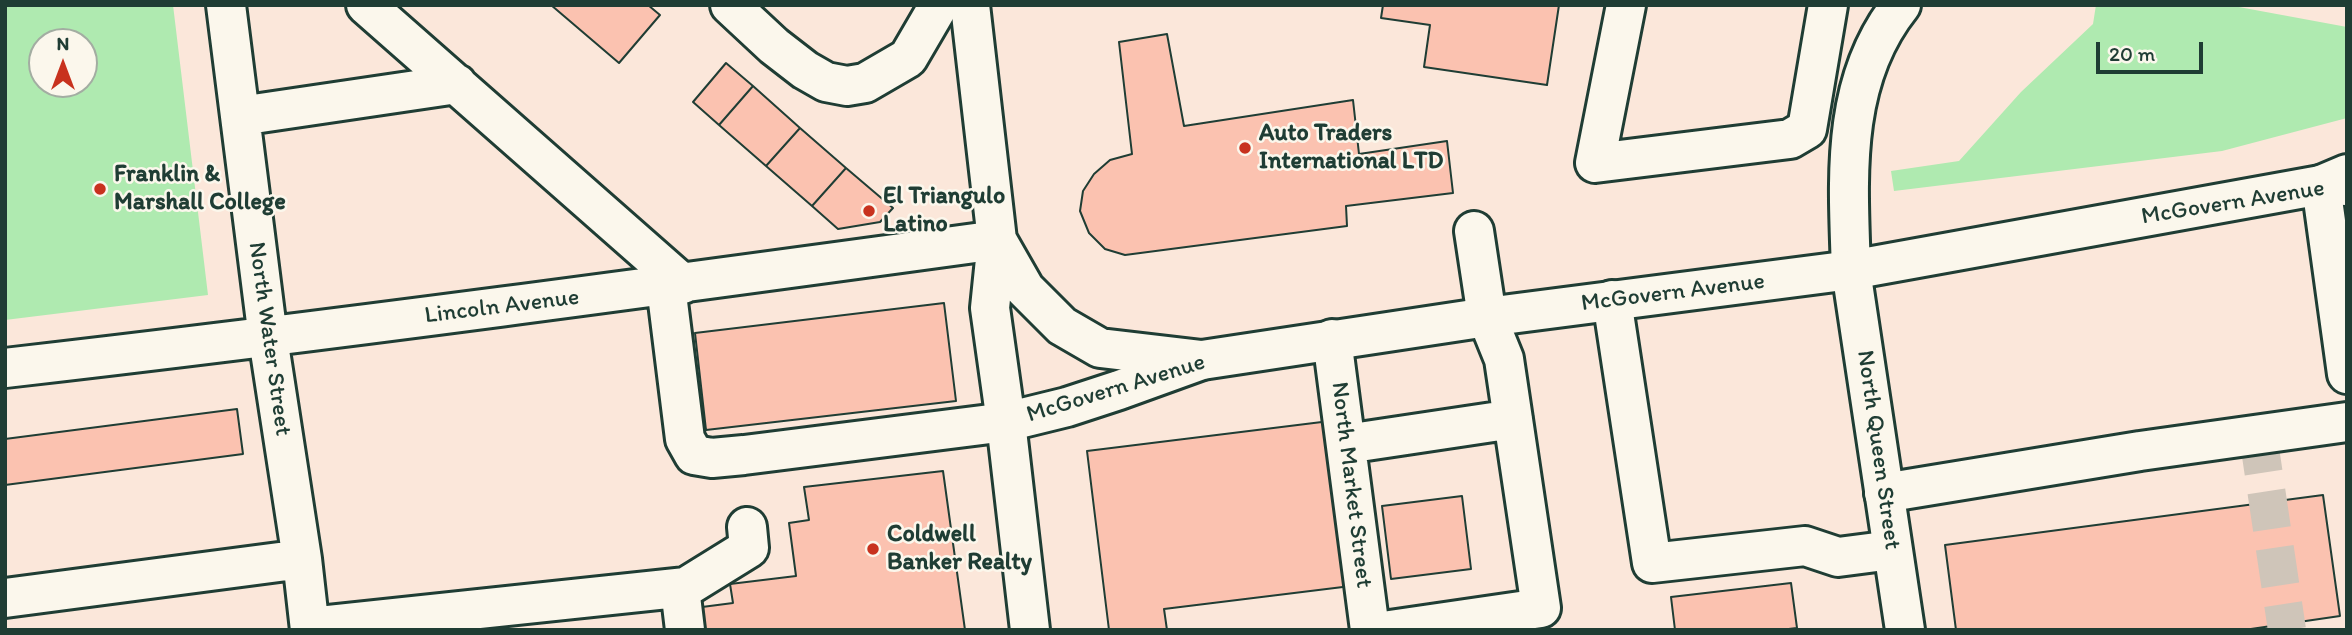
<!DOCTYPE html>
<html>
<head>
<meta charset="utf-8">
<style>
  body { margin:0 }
  #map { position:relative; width:2352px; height:635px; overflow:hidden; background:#fbe7da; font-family:Itim,sans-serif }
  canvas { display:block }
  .frame { position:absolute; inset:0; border:7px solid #1f3d34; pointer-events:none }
  .north { position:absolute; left:28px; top:28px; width:70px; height:70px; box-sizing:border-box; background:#fbf7ec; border:2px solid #a3ada2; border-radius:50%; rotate:0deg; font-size:19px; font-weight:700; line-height:28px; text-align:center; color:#1f3d34 }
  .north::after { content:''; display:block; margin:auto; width:24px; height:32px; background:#c8321e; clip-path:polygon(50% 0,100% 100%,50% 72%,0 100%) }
  .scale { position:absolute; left:2096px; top:42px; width:107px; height:32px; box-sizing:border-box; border:4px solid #1f3d34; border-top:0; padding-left:9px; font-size:21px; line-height:24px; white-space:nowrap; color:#1f3d34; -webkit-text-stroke:5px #fbf7ec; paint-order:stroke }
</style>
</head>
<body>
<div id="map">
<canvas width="2352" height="635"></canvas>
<div class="frame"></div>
<div class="north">N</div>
<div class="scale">20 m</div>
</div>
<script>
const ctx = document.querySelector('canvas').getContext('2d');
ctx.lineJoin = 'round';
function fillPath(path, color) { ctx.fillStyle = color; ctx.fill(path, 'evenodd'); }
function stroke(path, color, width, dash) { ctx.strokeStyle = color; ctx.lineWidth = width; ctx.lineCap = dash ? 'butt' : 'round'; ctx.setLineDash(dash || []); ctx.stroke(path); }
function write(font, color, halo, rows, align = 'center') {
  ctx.font = font + ' Itim,sans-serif'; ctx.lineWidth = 5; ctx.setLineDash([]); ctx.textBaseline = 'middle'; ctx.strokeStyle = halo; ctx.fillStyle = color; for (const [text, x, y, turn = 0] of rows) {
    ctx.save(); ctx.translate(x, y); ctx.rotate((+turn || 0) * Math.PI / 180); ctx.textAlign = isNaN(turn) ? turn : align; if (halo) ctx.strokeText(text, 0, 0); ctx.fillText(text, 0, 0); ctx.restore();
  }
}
const green = new Path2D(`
  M5 5H173L208 295 5 320ZM42 42H84V84H42Z
  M2096 5H2228L2347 27V118L2222 151 1894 191 1891 171 1959 161 2021 92 2093 24Z`);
const building = new Path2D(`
  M551 5H648L660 15 619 63Z
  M1383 5H1559L1547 85 1424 67 1430 25 1381 18Z
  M1167 34 1184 126 1353 100 1359 154 1447 141 1453 193 1346 206 1347 226 1125 255 1105 249 1089 233 1080 211 1083 191 1094 174 1110 160 1132 154 1119 42Z
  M726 63 753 86 719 125 693 102Z
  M753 86 800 128 766 166 719 125Z
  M800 128 846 168 812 206 766 166Z
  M846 168 893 208 880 222 838 229 812 206Z
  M944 303 956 401 706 430 695 333Z
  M237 409 243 454 5 485V439Z
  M1330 421 1351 586 1164 609 1167 630H1109L1087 451Z
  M943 471 965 630H705L702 607 733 603 730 584 796 576 789 523 809 520 804 487Z
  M2323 495 2340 616 2244 630H1956L1945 545Z
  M1462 496 1471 569 1391 579 1382 506Z
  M1791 583 1797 628 1780 630H1675L1671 597Z`);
const minorTunnel = new Path2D(`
  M2258 435 2287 630`);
const minor = new Path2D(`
  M226 5 268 338 302 559 310 630
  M366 5 683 284
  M730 5 774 46 805 70 826 82 847 86 865 83 908 58 939 5
  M1626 5 1595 163 1790 139 1807 129 1828 5
  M240 116 457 84
  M2347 174 2321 185 2347 374
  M1851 270C1848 178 1840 81 1901 5
  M666 286 685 439 694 455 712 458 744 455 1006 422
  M1612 300 1652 563 1805 546 1838 557 1892 550
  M1332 339 1370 630
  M5 368C337 330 667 285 997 240
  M1346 444 1513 419
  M1884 493 2140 451 2347 422
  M680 588 685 630
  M5 598 302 559
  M310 627 686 587 749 548 747 527
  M1390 630 1541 608 1504 359 1487 317 1474 231`);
const major = new Path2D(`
  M970 5 997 240 990 308 1006 422
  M997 240 1025 289 1062 326 1100 348 1202 360
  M1851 270 1905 630`);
const highway = new Path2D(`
  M1030 630 1006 422 1067 407 1119 390 1202 360 1487 317 1851 270 2321 185 2347 186`);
const markers = [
  [1245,148,7,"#c8321e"],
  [100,189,7,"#c8321e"],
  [869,211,7,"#c8321e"],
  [873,549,7,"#c8321e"]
];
const poiNames = [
  ["Auto Traders",1259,134],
  ["International LTD",1259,162],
  ["Franklin &",114,175],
  ["Marshall College",114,203],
  ["El Triangulo",883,197],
  ["Latino",883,225],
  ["Coldwell",887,535],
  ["Banker Realty",887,563]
];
const streetNames = [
  ["McGovern Avenue",2233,203,-9],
  ["McGovern Avenue",1673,293,-7],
  ["Lincoln Avenue",502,307,-7],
  ["North Water Street",269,339,82],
  ["McGovern Avenue",1116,389,-17],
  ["North Queen Street",1878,450,82],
  ["North Market Street",1351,485,83]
];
fillPath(green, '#afeab0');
fillPath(building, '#fbc2b0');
stroke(building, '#1f3d34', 2);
stroke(minorTunnel, '#cfc5b9', 38, [38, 19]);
stroke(minor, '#1f3d34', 44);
stroke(major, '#1f3d34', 44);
stroke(highway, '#1f3d34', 44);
stroke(minor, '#fbf7ec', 38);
stroke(major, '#fbf7ec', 38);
stroke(highway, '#fbf7ec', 38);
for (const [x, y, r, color] of markers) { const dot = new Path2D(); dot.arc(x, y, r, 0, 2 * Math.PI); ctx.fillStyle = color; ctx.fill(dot); stroke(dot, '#fbf7ec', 2.5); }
write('bold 24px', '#1f3d34', '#fbf7ec', poiNames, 'left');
write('24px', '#1f3d34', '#fbf7ec', streetNames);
</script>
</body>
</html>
